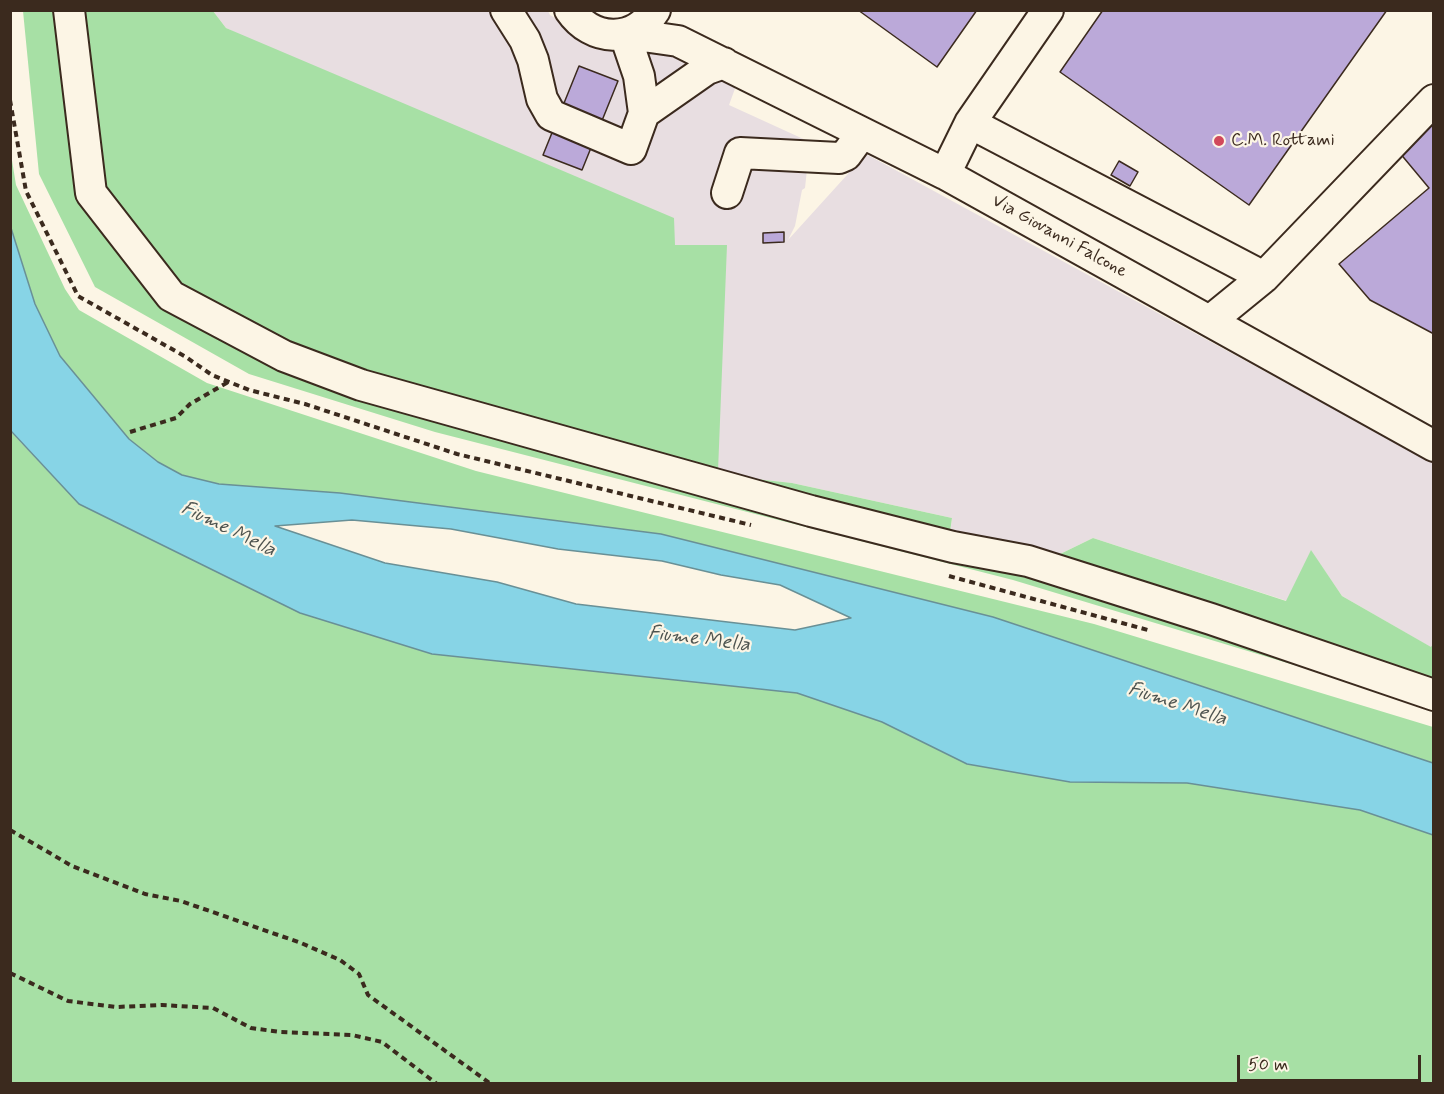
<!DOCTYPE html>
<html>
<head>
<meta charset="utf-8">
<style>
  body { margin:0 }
  #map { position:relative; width:1444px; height:1094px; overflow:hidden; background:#fcf5e5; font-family:Mynerve,sans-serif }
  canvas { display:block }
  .frame { position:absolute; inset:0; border:12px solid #3b2a1e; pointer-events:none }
  .scale { position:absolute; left:1237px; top:1055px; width:184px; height:27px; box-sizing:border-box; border:3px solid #3b2a1e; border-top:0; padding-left:8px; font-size:18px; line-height:21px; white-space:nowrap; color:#3b2a1e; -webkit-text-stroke:4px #fcf5e5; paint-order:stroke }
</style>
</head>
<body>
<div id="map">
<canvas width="1444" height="1094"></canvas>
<div class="frame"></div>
<div class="scale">50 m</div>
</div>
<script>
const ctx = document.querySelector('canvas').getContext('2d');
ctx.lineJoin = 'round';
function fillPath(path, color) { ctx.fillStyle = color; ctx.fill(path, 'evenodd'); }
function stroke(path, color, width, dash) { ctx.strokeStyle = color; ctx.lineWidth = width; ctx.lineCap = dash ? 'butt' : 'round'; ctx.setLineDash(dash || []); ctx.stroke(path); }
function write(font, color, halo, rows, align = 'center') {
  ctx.font = font + ' Mynerve,sans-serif'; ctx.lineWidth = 4.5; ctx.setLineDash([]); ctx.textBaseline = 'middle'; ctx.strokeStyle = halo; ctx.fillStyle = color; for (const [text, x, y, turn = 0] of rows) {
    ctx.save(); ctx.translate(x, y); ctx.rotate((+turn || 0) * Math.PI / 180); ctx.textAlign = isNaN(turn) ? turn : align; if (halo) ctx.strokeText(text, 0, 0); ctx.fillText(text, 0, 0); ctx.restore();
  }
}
const built = new Path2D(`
  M213 11H548L550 15 590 39 624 51 671 54 737 83 729 105 810 142 805 188 802 190 795 226 788 240 866 154 1433 463 1432 648 1342 596 1311 551 1287 601 1093 538 1054 557 950 533 952 518 792 483 746 478 718 471 674 245 226 28Z`);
const green = new Path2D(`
  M23 11H213L226 28 674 218 675 245H727L718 471 746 478 792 483 952 518 950 532 1054 557 1093 538 1286 601 1311 550 1342 596 1431 647 1433 644V707L1013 580 435 432 249 374 95 287 39 174Z
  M10 148 16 185 65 289 79 310 207 383 476 471 1094 624 1433 727V763L993 617 661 534 340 493 219 484 182 475 158 462 129 439 60 356 35 304 11 228Z
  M10 431 79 504 300 613 432 654 797 693 1070 782 1187 783 1360 810 1433 835V1083H11Z`);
const water = new Path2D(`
  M11 228 35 304 60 356 129 439 158 462 182 475 219 484 340 493 661 534 993 617 1433 763V835L1360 810 1187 783 1070 782 967 764 882 722 797 693 432 654 300 613 79 504 11 431ZM352 520 451 529 558 549 662 561 721 575 780 585 851 618 795 630 576 604 497 582 385 563 275 526Z`);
const building = new Path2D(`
  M858 10H977L937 67Z
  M1103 10H1387L1249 205 1060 72Z
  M579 66 618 81 582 170 543 155Z
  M1430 121 1434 125V334L1370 300 1339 264 1429 188 1399 152Z
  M1119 161 1138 172 1130 186 1111 175Z
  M784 232V242L763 243V233Z`);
const path = new Path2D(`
  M10 100 26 191 78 296 186 357 212 375 249 390 305 404 457 454 751 525
  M130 432 176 418 190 404 228 382
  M949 576 1148 630
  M10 830 72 866 145 894 181 901 301 943 340 960 359 974 368 995 491 1084
  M10 973 68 1001 116 1007 162 1005 213 1008 251 1028 280 1032 352 1035 382 1042 437 1084`);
const minor = new Path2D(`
  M69 10 91 193 171 296 284 356 361 385 811 511 953 547 1028 561 1211 619 1434 695
  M506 10 525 40 533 60 542 99 551 115 631 149 644 113 707 69 724 63
  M570 10C592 42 634 44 655 10
  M629 34 678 41 945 174 1434 446
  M625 35 639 76 644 113
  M970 123 1264 277
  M945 174 970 123 1048 10
  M727 193 740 153 839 158 846 155 862 133
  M1210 321 1264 277 1434 100`);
const markers = [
  [1219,141,6,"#d1495b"]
];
const poiNames = [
  ["C.M. Rottami",1231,141]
];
const streetNames = [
  ["Via Giovanni Falcone",1059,237,29]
];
const waterNames = [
  ["Fiume Mella",228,530,26],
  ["Fiume Mella",699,640,7],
  ["Fiume Mella",1177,705,18]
];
fillPath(built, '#e8dee1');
fillPath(green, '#a7e0a5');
fillPath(water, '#87d4e6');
stroke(water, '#699096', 1.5);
fillPath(building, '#bba9d9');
stroke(building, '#3b2a1e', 1.5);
stroke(minor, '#3b2a1e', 34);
stroke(path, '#3b2a1e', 4, [6, 4.5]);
stroke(minor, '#fcf5e5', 30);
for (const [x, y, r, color] of markers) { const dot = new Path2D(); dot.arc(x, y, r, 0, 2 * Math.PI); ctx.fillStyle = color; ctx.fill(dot); stroke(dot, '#fcf5e5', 2); }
write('18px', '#3b2a1e', '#fcf5e5', poiNames, 'left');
write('18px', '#3b2a1e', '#fcf5e5', streetNames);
write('italic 20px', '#4e5450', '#fcf5e5', waterNames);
</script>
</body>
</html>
